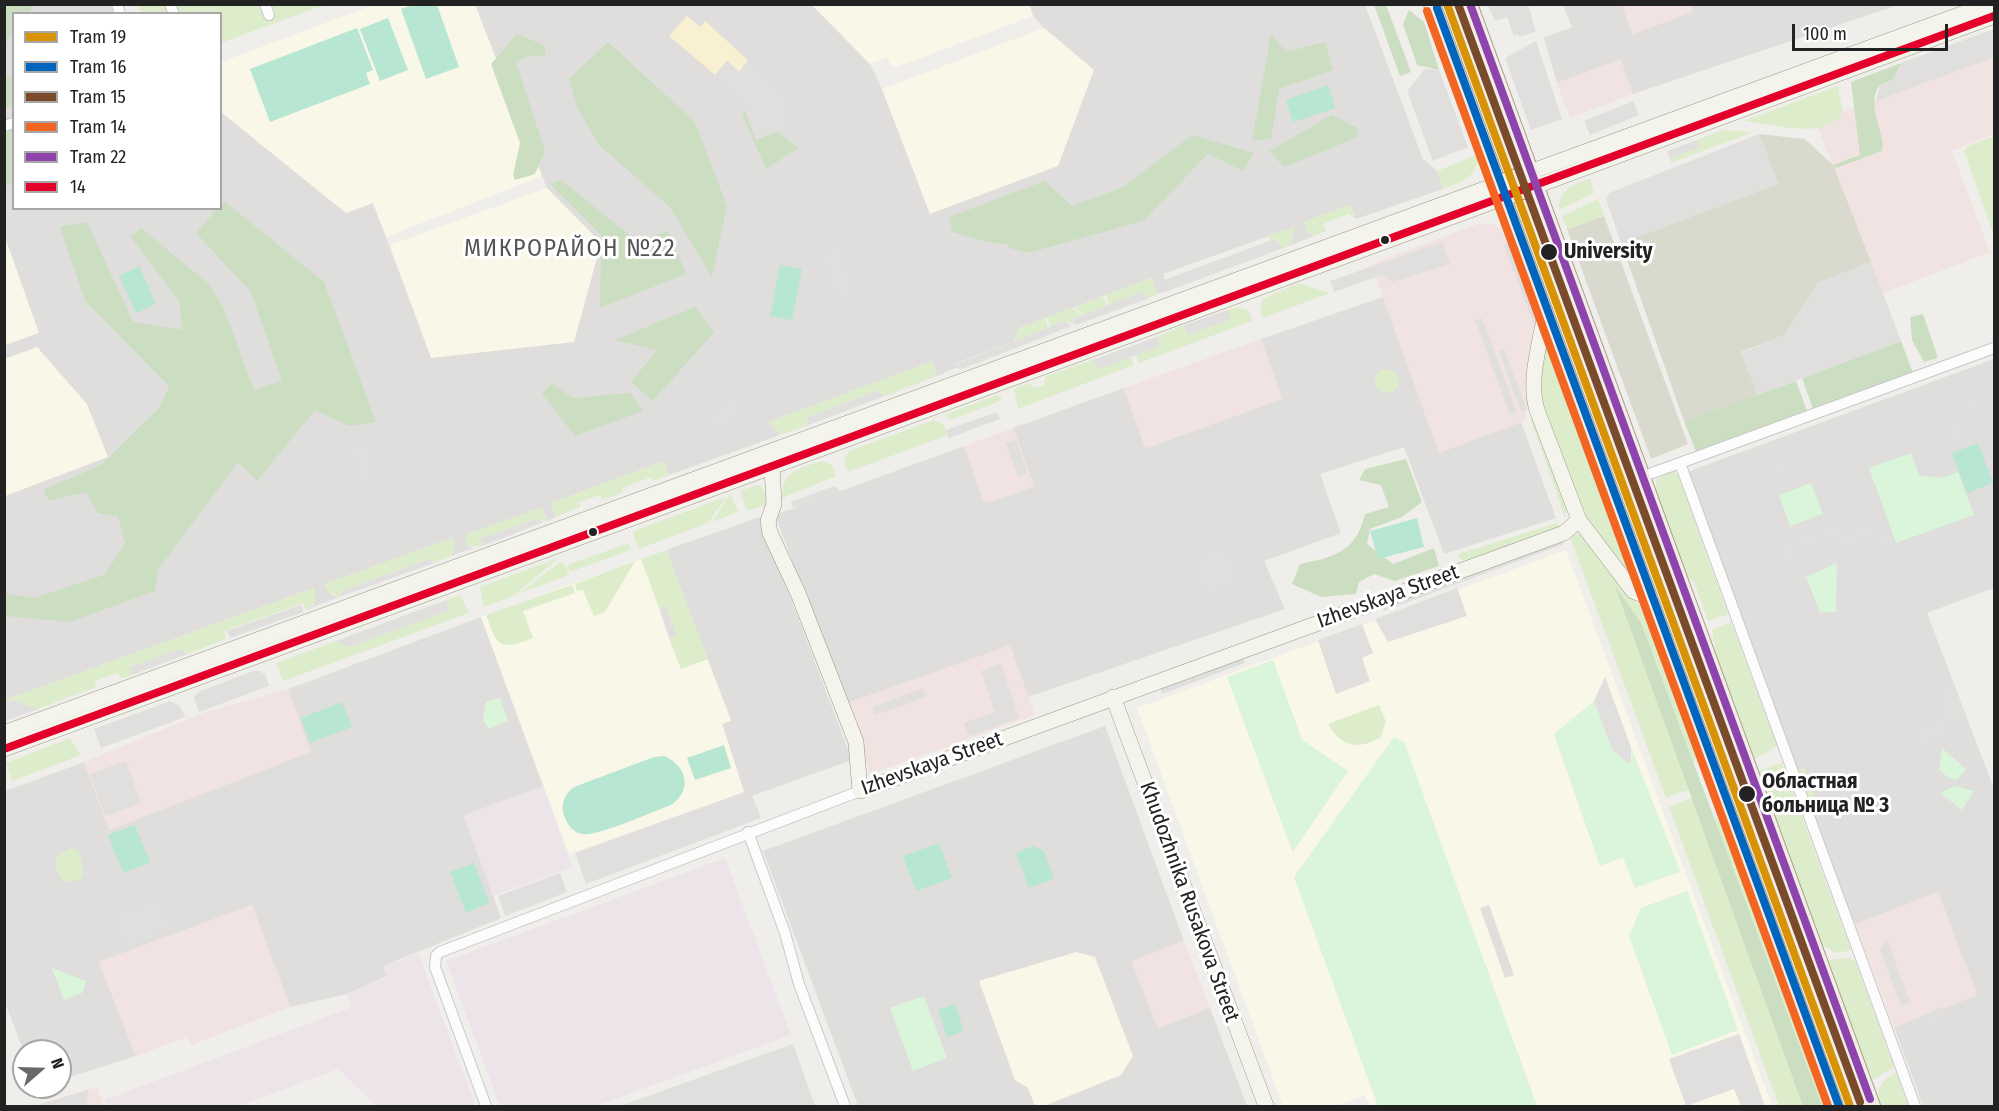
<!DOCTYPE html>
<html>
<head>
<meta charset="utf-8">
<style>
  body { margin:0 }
  #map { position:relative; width:1999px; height:1111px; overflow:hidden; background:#f0eeeb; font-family:"Fira Sans Condensed",sans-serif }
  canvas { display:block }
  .frame { position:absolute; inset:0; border:6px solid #222; pointer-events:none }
  .legend { position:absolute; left:12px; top:12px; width:210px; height:198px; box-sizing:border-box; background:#fff; border:2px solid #a7a7a7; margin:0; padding:8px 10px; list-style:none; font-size:18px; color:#222 }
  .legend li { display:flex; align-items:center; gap:12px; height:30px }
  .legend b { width:30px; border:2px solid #a7a7a7 }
  .north { position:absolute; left:12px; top:1039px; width:60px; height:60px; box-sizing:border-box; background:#fff; border:2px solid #a7a7a7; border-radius:50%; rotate:70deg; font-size:16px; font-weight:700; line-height:24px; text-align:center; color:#222 }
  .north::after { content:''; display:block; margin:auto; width:21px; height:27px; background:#6a6968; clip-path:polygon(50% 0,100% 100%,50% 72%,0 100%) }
  .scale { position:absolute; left:1792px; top:24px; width:156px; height:27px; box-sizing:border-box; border:3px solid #222; border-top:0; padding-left:8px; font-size:18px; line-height:21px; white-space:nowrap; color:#222; -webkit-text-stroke:4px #fff; paint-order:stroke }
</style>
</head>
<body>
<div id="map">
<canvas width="1999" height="1111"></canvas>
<div class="frame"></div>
<ul class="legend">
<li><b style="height:8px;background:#d79205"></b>Tram 19</li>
<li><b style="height:8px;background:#0065bd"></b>Tram 16</li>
<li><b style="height:8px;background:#7a4b2a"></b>Tram 15</li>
<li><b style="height:8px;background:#f26522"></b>Tram 14</li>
<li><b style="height:8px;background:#8e44ad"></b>Tram 22</li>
<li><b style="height:8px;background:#e4002b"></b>14</li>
</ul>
<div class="north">N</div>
<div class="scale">100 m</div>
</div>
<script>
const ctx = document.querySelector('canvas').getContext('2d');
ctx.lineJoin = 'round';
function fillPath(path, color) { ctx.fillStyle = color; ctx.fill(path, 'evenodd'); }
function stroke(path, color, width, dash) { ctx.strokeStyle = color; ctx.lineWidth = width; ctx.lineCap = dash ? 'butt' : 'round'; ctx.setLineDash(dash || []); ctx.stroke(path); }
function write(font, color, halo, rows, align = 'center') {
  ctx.font = font + ' "Fira Sans Condensed",sans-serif'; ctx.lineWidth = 6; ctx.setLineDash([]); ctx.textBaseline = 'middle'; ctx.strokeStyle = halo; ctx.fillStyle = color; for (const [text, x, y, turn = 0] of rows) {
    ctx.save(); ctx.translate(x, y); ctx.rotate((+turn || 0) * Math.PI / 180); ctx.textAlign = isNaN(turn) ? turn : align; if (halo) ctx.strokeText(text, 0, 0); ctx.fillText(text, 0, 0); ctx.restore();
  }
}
const residential = new Path2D(`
  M5 5H123L126 13 14 14V208H220L221 112 346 213 373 203 431 357 601 243 547 188 475 5H812L870 64 882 89 930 214 1094 70 1044 28 1033 16 1029 5H1365L1423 159 1437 171 1443 189 1356 219 1350 205 1304 222 1308 232 1314 236 1283 248 1291 243 1294 227 1163 274 1168 291 1157 294 1151 278 1019 328 1014 341 954 364 955 368 937 376 931 362 768 422 780 435 669 475 664 461 551 503 556 517 547 521 542 507 469 547 474 548 451 556 455 545 452 538 325 584 332 595 339 597 306 610 313 605 314 588 5 700V496L108 456 37 348 5 359Z
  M1563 5H1622L1633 34 1693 11 1691 5H1898L1633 94 1620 60 1557 83 1544 38 1572 27Z
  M1383 297 1439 452 1521 422 1556 518 1444 554 1404 447 1320 474 1341 533 1264 561 1285 609 1028 697 1010 646 845 704 775 515 964 446 985 504 1034 486 1013 428 1124 388 1146 448 1282 399 1261 339Z
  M1994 359V588L1927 613 1994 789V1106H1923L1894 1027 1977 995 1938 893 1855 924 1687 472Z
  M760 517 852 760 749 797 744 792 722 723 731 720 666 550Z
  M481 617 543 786 464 816 501 918 383 966 387 976 347 994 290 1007 252 905 99 962 136 1056 60 1080V1051L24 1052 5 1003V791L84 762 109 829 310 752 288 689Z
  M1105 726 1184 941 1132 962 1158 1028 1210 1008 1247 1106H858L763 851Z`);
const commercial = new Path2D(`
  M1622 5H1691L1693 12 1633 34Z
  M1994 54V134L1952 151 1990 252 1881 294 1816 122Z
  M1621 60 1633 94 1570 118 1557 83Z
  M1481 223 1496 225 1503 231 1539 321 1525 421 1439 453 1371 264Z
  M1261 339 1282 399 1145 448 1124 388Z
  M1013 428 1034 486 985 504 964 446Z
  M1010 645 1035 715 870 774 845 704Z
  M288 689 311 752 110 830 84 762 203 713Z
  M1938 892 1977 995 1894 1027 1855 924Z
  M252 905 290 1007 192 1045 187 1037 136 1056 99 962Z
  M1184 941 1210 1008 1158 1028 1132 961Z
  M97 1087 104 1106H34Z`);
const industrial = new Path2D(`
  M543 786 572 867 493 896 464 815Z
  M725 858 791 1035 596 1106H500L446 961Z
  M418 953 475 1104 468 1106H377L338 1069 239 1106H107L105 1100 352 1007 347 994 387 977 383 966Z`);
const education = new Path2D(`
  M1029 4 1033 16 897 67 891 66 887 57 870 64 812 5Z
  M373 5H475L542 176 386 237 373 203 346 213 221 112V62Z
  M1044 28 1094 70 1058 166 930 214 882 89Z
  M547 188 601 243 574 342 431 358 390 245Z
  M5 237 39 333 5 345H4Z
  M37 347 87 404 108 457 5 496V359Z
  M666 550 731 721 722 724 744 792 569 854 481 617Z
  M1566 550 1772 1106H1537L1404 742 1294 877 1378 1106H1370L1365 1095 1335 1106H1283L1137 708ZM1273 660 1302 740 1348 771 1292 851 1227 677ZM1554 734 1632 758V751L1680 872 1635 888 1623 857 1600 865ZM1687 891 1738 1030 1673 1055 1629 936 1641 908Z
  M1076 952 1095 957 1133 1056 1121 1075 1044 1106H1035L1028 1088 1015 1080 979 981Z`);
const construction = new Path2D(`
  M1759 134 1805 139 1833 165 1871 262 1818 283 1785 335 1741 352 1758 395 1684 421 1621 243 1778 184Z
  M1604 216 1688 444 1651 459 1567 229Z`);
const grass = new Path2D(`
  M137 5H324L221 43 220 14 141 13Z
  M1838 86 1843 113C1826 141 1772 124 1744 121Z
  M1723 130 1753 132 1671 163 1670 159 1700 147 1697 140Z
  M1994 136V236L1964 151 1968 146Z
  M1479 154C1478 177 1462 182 1443 189L1437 171Z
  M1590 178 1594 193 1559 210C1558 190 1575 184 1590 178Z
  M1598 199 1604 216 1567 229 1562 216Z
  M1350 205 1356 219 1348 214 1323 224 1326 231 1314 236 1308 232 1304 222Z
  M1295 227 1291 243 1283 248 1275 239 1270 241 1268 236Z
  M1152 278 1157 294 1147 299 1144 291 1109 305 1106 295Z
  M1298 283 1330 293 1263 318 1260 310 1263 299Z
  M1103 296 1107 306 1083 315 1075 307Z
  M1238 307 1249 311 1252 321 1139 363 1136 355 1158 347 1159 336 1184 325 1188 335 1229 320 1228 310Z
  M1072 308 1082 315 1073 319 1076 325 1065 321 1051 327 1047 317Z
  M1045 318 1048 328 1014 341 1019 328Z
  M1546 342 1633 581 1582 512 1538 392Z
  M1131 357 1134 365 1018 409 1014 389 1028 383 1034 388 1044 385 1046 376 1093 360 1097 370Z
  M932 361 937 376 885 396 877 391 808 417 806 426 780 435 768 422Z
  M1375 381a12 12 0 1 1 24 0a12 12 0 1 1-24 0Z
  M996 395 1002 397 1000 401 951 420 945 415Z
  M1530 418 1534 420 1567 507 1565 517Z
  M934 420 944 425 948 435 848 472 844 461 849 451Z
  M664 461 669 475 653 481 651 477 622 488 623 492 602 500 600 495 579 502 580 507 556 517 551 503Z
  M822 461 832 465 836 476 782 498C781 471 801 468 822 461Z
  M1672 470 1678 475 1728 614 1708 621 1694 582 1686 575 1656 493V480Z
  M757 485 762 487 768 504 747 511 740 491Z
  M731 494 738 512 712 522 729 495Z
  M726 497 708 523 639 549 633 534 636 530Z
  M542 507 547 521 536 519 480 539 482 546 469 547 465 540 467 534Z
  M1557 523 1559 527 1467 561 1460 559 1458 554Z
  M1581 533 1636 603 1642 605 1695 748 1696 759 1691 766 1698 786 1666 798 1570 537Z
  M452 538 455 545 451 556 434 563 429 559 342 591 339 597 329 593 324 584Z
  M629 543 631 550 570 572 567 565Z
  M666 550 708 659 681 669 669 638 676 636 666 606 659 608 641 559Z
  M559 558 513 596 484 607 480 587Z
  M635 561 605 612 594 616 583 590 577 591 575 584Z
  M560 562 565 565 569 575 520 593Z
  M572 585 575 593 523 611 533 638C499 651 498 647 486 615Z
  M314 588 316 600 306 610 303 603 225 631 226 639 187 654 180 649 130 667 132 675 122 679 117 673 95 681 96 687 38 709 13 700 5 703V700Z
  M460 595 469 613 283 681 276 663 336 641 349 647 449 610 446 600Z
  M1731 622 1777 746 1755 759 1716 655 1712 630Z
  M1379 705 1386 722 1380 738C1356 750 1342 747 1328 724Z
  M70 738 81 755 12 781 6 763Z
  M1782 763 1851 950 1837 953 1822 945 1758 771Z
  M1802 768 1805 769 1821 813 1812 811 1798 772Z
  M1701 794 1710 819 1717 817 1724 829 1826 1106H1779L1669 807Z
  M72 848 79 850 84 875 80 880 64 882C52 866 52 854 72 848Z
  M1849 958 1856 963 1894 1067 1872 1080 1827 960Z
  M1896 1072 1908 1106H1881C1875 1089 1880 1082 1896 1072Z`);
const forest = new Path2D(`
  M5 5H35L28 13 14 14V30L5 45Z
  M1374 5H1386L1411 72 1400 76Z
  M1409 10 1424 22 1439 70 1417 65 1403 24Z
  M517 34 544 45 546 56H530L516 62 545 151 535 174 515 180 513 175 520 143 491 64Z
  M1271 34 1286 52 1325 42 1333 70 1279 89 1271 139 1252 141Z
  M608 42 695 122 727 206 712 277 670 207 599 145 577 107 569 79Z
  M1901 63 1893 80C1889 82 1883 83 1880 86 1864 101 1887 138 1882 151L1836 168 1833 165 1860 155 1851 82Z
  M13 76V105L5 109V79Z
  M750 108 798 148 766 169 742 114Z
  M1332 115 1357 128 1358 137 1284 167 1269 151Z
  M13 129V183L5 186V132Z
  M1192 135 1254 153 1243 171 1208 154 1143 221 1028 253 952 232 949 217 1045 181 1072 206 1123 187Z
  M561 180 637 241 668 231 686 274 600 308 601 235 550 184Z
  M224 201 324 282 376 422 349 426 315 410 257 481 238 462 158 570 155 591 70 622 5 616V593L34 598 104 575 125 544 118 517 98 513 86 492 49 501 43 490 101 465 160 407 169 386 85 301 60 227 87 222 133 322 182 330 180 303 131 237 141 228 210 285 224 309 254 390 282 381 251 292 196 233 217 209 220 208Z
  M695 307 714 332 653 401 631 382 657 350 615 340Z
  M1923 314 1938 358 1924 362 1912 340 1910 317Z
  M1901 341 1913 373 1813 409 1802 378Z
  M1796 381 1807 411 1696 452 1684 421Z
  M552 383 573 398 630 393 643 411 575 436 542 394Z
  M1406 459 1422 502 1402 517 1370 529 1367 544 1393 564 1434 548 1439 566 1395 581 1374 574 1359 582 1356 594 1321 597 1292 584 1300 564C1336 557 1356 551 1365 514L1389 507 1381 485 1359 480 1365 469Z
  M1615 586 1641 623 1822 1106H1803Z`);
const sand = new Path2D(`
  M687 16 700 27 705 21 748 60 739 72 727 61 715 75 669 36Z`);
const park = new Path2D(`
  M1911 453 1919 475 1941 478 1958 472 1974 515 1896 543 1869 468Z
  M1811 483 1823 514 1790 526 1779 495Z
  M1837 563 1836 612H1820L1806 577Z
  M1273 660 1302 740 1348 771 1293 852 1227 677Z
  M500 698 508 721 489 729 483 720 486 702Z
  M1594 701 1612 749 1632 758 1631 747 1680 871 1635 888 1623 857 1600 866 1554 734Z
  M1394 737 1404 742 1537 1106H1378L1294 877Z
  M1942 748 1966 769 1957 780 1949 778 1939 770Z
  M1954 786 1974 791 1962 810 1940 793Z
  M1687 891 1738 1030 1672 1055 1629 936 1641 908Z
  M52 968 86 981 82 993 64 1000Z
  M924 996 947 1058 913 1071 890 1008Z`);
const pitch = new Path2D(`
  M415 4 437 5 459 67 426 79 401 9Z
  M388 18 408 70 380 81 360 29Z
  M357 28 373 70 366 73 370 84 270 122 250 69Z
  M1328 85 1335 108 1293 122 1286 100Z
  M780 265 802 269 792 320 770 316Z
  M139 266 156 304 136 313 119 276Z
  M1978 443 1993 483 1967 493 1952 453Z
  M1417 518 1424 547 1378 559 1370 531Z
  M342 702 352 727 310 743 301 718Z
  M724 745 731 768 695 780 687 758Z
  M664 756C687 766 693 790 671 805 654 811 597 837 582 834 572 832 567 824 564 815 560 804 565 794 574 787L654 757Z
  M135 825 150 863 123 873 108 835Z
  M939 843 952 878 916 891 903 856Z
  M1033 846 1044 851 1054 879 1029 888 1016 853Z
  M474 863 489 903 466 913 450 872Z
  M955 1004 964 1031 947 1037 938 1010Z`);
const parking = new Path2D(`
  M1488 5H1528L1536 31 1520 37 1518 34 1514 36 1507 17 1495 21Z
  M1148 16 1170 40 1182 60 1177 63 1162 40 1143 20Z
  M1994 29V57L1876 101 1880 86 1893 80 1901 63Z
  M1536 41 1562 119 1531 130 1505 58Z
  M748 60 787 95 794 115 786 118 789 127 756 140 742 103 715 75 727 61 739 72Z
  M1425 69 1439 70 1468 147 1433 161 1407 91Z
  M1633 101 1639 115 1590 135 1584 121Z
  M1759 134 1778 184 1621 243 1606 199 1609 193Z
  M1697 140 1700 147 1670 159 1667 151Z
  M944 236 1009 245 1008 253 943 244Z
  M1275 239 1283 248 1168 291 1164 280Z
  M1510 241 1540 322 1536 329 1504 246Z
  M1442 242 1450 264 1392 282 1382 275 1334 292 1330 281Z
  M839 244 856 294 835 301 818 252Z
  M1871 262 1901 341 1758 395 1741 353 1785 335 1818 283Z
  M1144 291 1147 299 1076 325 1073 319Z
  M1228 310 1230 320 1188 335 1184 325Z
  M1482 318 1517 412 1510 415 1475 320Z
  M1065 321 1072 326 962 369 955 368 954 365Z
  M1159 336 1158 347 1097 370 1093 360Z
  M1504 349 1527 410 1521 412 1499 351Z
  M736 386 747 417 712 430 708 418Z
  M877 391 885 396 806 426 808 417Z
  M1975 394 1981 410 1962 418 1969 436 1949 444 1942 425 1962 418 1956 402Z
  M997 412 1000 419 949 438 946 430Z
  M366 440 379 476 360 483 346 447Z
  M1016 440 1028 473 1018 477 1005 443Z
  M1782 454 1792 482 1779 486 1770 458Z
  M1083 472 1094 504 1086 507 1075 475Z
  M834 486 841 491 793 508 791 502Z
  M1990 493 1994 508 1980 513 1975 499Z
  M988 500 1001 534 992 537 980 503Z
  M536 519 544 522 482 546 480 539Z
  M1838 522 1842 533 1871 523 1876 536 1889 532 1894 544 1881 549 1876 537 1839 549 1831 538 1793 552 1802 575 1791 585 1775 545Z
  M1562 539 1564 544 1384 611 1382 606Z
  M1227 545 1241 584 1205 597 1190 558Z
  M429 559 434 563 339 597 342 591Z
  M1123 565 1137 603 1130 606 1116 568Z
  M1457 588 1467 616 1388 642 1375 619Z
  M1799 588 1850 721 1843 724 1792 590Z
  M446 600 450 610 349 647 336 641Z
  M301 605 304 612 230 638 227 631Z
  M666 606 677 636 669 638 659 608Z
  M1362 624 1373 653 1362 658 1370 681 1336 694 1318 640Z
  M796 631 799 639 770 649 767 641Z
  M180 649 187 654 132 675 129 667Z
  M1242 655 1245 663 1162 694 1159 686Z
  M1001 664 1019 718 969 736 964 723 995 712 981 671Z
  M256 670 265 674 269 686 199 712 194 698 198 692Z
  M1605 677 1631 747V763L1626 762 1612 749 1594 701Z
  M1954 684 1966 718 1945 726 1949 736 1920 747 1913 727 1941 716 1933 692Z
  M923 688 926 697 875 715 872 707Z
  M13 700 38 709 5 721V703Z
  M170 701 180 706 185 717 101 748 94 729Z
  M126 761 141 803 105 816 90 774Z
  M1836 781 1860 799 1855 806 1831 789Z
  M750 790 761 818 586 884 575 853Z
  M1813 812 1821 813 1855 905 1849 908Z
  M1954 869 1978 886 1965 891 1947 878Z
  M560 873 567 892 505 916 498 896Z
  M162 896 174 930 122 948 110 915Z
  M1489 905 1514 975 1505 978 1480 908Z
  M1887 939 1910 1003 1901 1006 1880 949Z
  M1941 1007 1943 1013 1939 1030 1928 1034 1922 1016Z
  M1739 1034 1765 1106H1741L1734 1089 1686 1106 1669 1059Z
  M793 1044 815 1106 623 1105Z
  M88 1090 87 1106H34Z`);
const street = new Path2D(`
  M117 4 120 14
  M170 4 174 14
  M265 4 269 15
  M4 126 14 123
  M1680 463 1994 348
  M1641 477 1680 463 1915 1106
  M748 832 785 933 799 984 845 1106
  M486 1106 435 967 436 956 440 952 860 791`);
const secondary = new Path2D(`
  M1530 172 1989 4
  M1536 186 1994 16
  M1545 314C1540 344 1528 380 1537 410L1579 520 1633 591 1650 598
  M768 458 772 467 774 504 768 521 770 533 798 593 856 742 860 791 1564 533 1579 520
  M1113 697 1266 1106
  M4 733 1498 184
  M4 749 1503 198`);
const primary = new Path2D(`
  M1432 4 1835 1106
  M1469 4 1872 1106
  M1498 184 1530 172
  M1503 198 1536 186`);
const bus1 = new Path2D(`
  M4 749 1994 16`);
const tram1 = new Path2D(`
  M1447 4 1850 1106`);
const tram2 = new Path2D(`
  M1437 8 1839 1106`);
const tram3 = new Path2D(`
  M1458 4 1860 1102`);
const tram4 = new Path2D(`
  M1427 11 1828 1106`);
const tram5 = new Path2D(`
  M1470 4 1870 1099`);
const markers = [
  [1385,240,5,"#222"],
  [1549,252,9,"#222"],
  [593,532,5,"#222"],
  [1747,794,9,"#222"]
];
const stopNames = [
  ["University",1564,252],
  ["Областная",1762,782],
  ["больница № 3",1762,806]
];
const streetNames = [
  ["Izhevskaya Street",1388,597,-20],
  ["Izhevskaya Street",932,764,-20],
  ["Khudozhnika Rusakova Street",1189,902,70]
];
const quarterNames = [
  ["МИКРОРАЙОН №22",570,249]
];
fillPath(residential, '#dfdedc');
fillPath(commercial, '#f1e3e1');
fillPath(industrial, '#ede4e9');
fillPath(education, '#f8f7e8');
fillPath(construction, '#d9d9cd');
fillPath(grass, '#ddeccb');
fillPath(forest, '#cbdec1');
fillPath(sand, '#f8f0d0');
fillPath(park, '#daf5da');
fillPath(pitch, '#b7e6d2');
fillPath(parking, '#e0dfde');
stroke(street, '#c9c8c7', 12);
stroke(secondary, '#999a82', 16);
stroke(primary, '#a79c86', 18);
stroke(street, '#fdfcfc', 10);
stroke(secondary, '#f4f4ed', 15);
stroke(primary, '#f3ede7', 16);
stroke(bus1, '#e4002b', 8);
stroke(tram1, '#d79205', 8);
stroke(tram2, '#0065bd', 8);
stroke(tram3, '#7a4b2a', 8);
stroke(tram4, '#f26522', 8);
stroke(tram5, '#8e44ad', 8);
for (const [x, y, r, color] of markers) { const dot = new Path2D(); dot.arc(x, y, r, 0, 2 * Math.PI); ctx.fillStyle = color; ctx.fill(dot); stroke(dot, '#fff', 2); }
write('bold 21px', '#222', '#fff', stopNames, 'left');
write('21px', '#222', '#fff', streetNames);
ctx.letterSpacing = '1.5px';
write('24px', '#555', '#fff', quarterNames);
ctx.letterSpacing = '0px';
</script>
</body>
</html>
